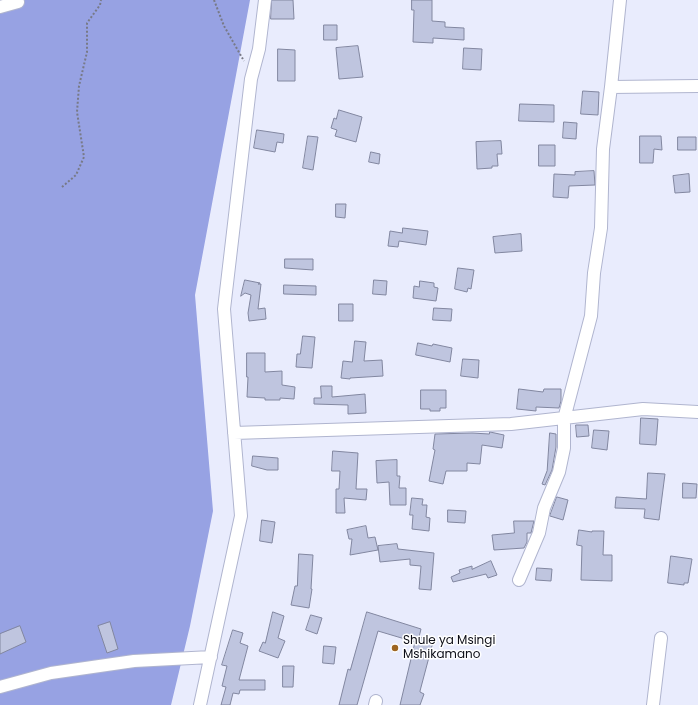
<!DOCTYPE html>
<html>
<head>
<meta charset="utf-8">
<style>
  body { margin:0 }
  canvas { display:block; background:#e9ecfd }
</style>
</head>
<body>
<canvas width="698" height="705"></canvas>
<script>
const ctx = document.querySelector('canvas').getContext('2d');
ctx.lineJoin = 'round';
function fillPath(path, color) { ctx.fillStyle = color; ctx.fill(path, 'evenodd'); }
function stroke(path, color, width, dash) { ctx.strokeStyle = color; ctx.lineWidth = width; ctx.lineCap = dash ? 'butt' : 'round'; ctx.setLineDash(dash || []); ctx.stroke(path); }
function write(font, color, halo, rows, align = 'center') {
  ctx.font = font + ' Poppins,sans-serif'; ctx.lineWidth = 3; ctx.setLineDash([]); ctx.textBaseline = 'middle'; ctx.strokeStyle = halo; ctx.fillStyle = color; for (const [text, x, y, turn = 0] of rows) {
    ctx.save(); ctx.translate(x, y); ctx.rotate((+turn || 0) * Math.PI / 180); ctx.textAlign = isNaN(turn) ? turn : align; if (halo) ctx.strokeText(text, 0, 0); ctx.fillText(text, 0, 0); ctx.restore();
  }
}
const forest = new Path2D(`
  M0 0H250L195 295 213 511 190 626 171 705H0Z`);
const building = new Path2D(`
  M272 0H293L294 19H271Z
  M412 0H432V21L445 22V27L464 28V40L433 38V43L413 42 414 10H412Z
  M324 25H337V40H324Z
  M358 46 363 77 339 79 336 48Z
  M464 48 482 49 481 70 463 69Z
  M278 49 295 50V81H278Z
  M583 91 599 92 598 115 581 114Z
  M520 104 554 105V122L519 121Z
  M339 110 362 117 356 142 335 136 337 130 331 128 334 118 336 119Z
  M564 122 577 123 576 139 563 138Z
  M257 130 284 134 283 143 277 142 275 152 254 148Z
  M308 136 318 137 313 170 303 168Z
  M640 136H661L662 150 654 149 653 163H640Z
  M678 137H696V150H678Z
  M501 141 502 154H497L498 166H492V168L477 169 476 142Z
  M539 145H555V166H539Z
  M371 152 380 154 379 164 369 162Z
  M594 171 595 185 569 186 568 198 553 197 554 174 575 175V172Z
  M689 174 690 192 675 193 673 176Z
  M336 204H346L345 218 336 217Z
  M403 228 428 231 426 245 399 241 398 247 388 246 390 231 402 233Z
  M521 234 522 251 495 253 493 237Z
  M285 259H313V270L285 268Z
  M458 268 474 270 471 289 468 288 467 292 455 289Z
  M245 280 260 283 258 284H261L258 309 265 308 266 319 249 321 248 313 251 295 245 293 241 296Z
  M374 280 387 281 386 295 373 294Z
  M420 281 434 283V287L438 288 436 301 413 298 414 286 419 287Z
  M284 285 316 286V295L284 294Z
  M339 304H353V321H339Z
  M434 308 452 309 451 321 433 320Z
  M303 336 315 337 312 368 296 367 297 354H300Z
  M355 341 366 342 364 361 382 360 383 376 350 378V379L341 378 343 361 352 362Z
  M418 343 432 346 433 344 452 348 450 362 416 355Z
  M247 353H265V372L282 371V385L295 387 294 399 280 398V400H265V398L247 397 248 377H247Z
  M463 359 479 360 478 378 461 376Z
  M321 386H332V397L365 394 366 413 348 414V405L314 404V398H321Z
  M519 389 543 392 544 389H561V401L559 408 536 407V411L517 409Z
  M421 390H446V408H440V411H430V409H421Z
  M641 418 658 419 656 445 640 444Z
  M576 425H588L589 436 577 437Z
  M594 430 609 431 607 450 592 448Z
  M490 432 504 435 502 448 482 445 480 464 467 463V471H446L443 484 429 481 435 450 433 449 435 434 472 433 489 434Z
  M550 433 556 434V447L552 470 545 485 542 484 547 471Z
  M333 451 358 453 356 489H367L366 500 344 498 345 513H336V489H339L340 471H332Z
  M253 456 278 458V470H267L252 466Z
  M397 460V476H400L399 488H406V505H390L389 482 377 483 376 461Z
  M648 473 665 474 659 520 644 518 645 509 615 508 616 497 646 499Z
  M683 483 697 484 696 498H683Z
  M557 497 568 500 563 520 550 516Z
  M412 498 423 499 422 505H427L426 517 430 518 429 531 412 529 413 515H410Z
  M448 510 466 511 465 523 448 522Z
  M262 520 275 522 272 543 260 541Z
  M514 521H534L531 533H527V542L524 548 494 550 492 535 514 533Z
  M366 526 368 538 375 537 378 550 350 555 352 539H349L347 530Z
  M579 530 592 532V531H604L603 555H612V581L581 580 582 546 577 545Z
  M397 544 398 549 434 553 431 590 419 589 421 566 410 565V559L380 562 378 546Z
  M299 554 313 555 311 589H312L309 608 291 605 295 586H297Z
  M671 556 692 559 688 583H684V585L668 583Z
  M491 561 497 575 488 578 486 574 453 582 451 577 460 573 459 570 472 566V569Z
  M537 568 552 569 551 581 536 580Z
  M273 612 284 616 278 638 285 641 278 658 259 651 263 642 265 643Z
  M367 612 421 629 419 637 431 640V642H433L420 691V692L424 694 420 705H400L415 642 378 631 357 705H339L348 669 350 670Z
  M311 615 322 618 317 634 306 630Z
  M110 622 118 649 107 653 98 626Z
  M20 626 26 642 0 654V634Z
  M233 630 243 633 240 643 248 646 239 680H265V690H240L239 694 233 693 230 705H221L226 687 222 686 227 666 222 665Z
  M324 646 336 647 334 664 323 663Z
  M283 666H294L293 687H283Z`);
const path = new Path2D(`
  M214 0 224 26 244 61
  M62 187 76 175 84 157 77 112 79 86 87 52V23L100 5 101 0`);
const minor = new Path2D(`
  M0 7 18 2
  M611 87 698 86
  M234 433 511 424 643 409 698 412
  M519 580 539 533 544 508 559 472 564 448V419L591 316 594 273 601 228 603 149 611 87 620 0
  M0 687 51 673 134 661 211 657
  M200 705 241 516 224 309 251 79 259 49 265 0
  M375 705 376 701
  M653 705 661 638`);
const markers = [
  [395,648,4,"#9d6522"]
];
const poiNames = [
  ["Shule ya Msingi",403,641],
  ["Mshikamano",403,655]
];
fillPath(forest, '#97a2e3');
fillPath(building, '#bfc5df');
stroke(building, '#8287a0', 1);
stroke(minor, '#b0b5cf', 14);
stroke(path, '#787a87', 2, [2, 2]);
stroke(minor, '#fff', 12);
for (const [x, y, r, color] of markers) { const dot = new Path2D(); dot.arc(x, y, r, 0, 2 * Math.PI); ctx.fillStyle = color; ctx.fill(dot); stroke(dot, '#fff', 1.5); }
write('12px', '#0b0c15', '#fff', poiNames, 'left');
</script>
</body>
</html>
